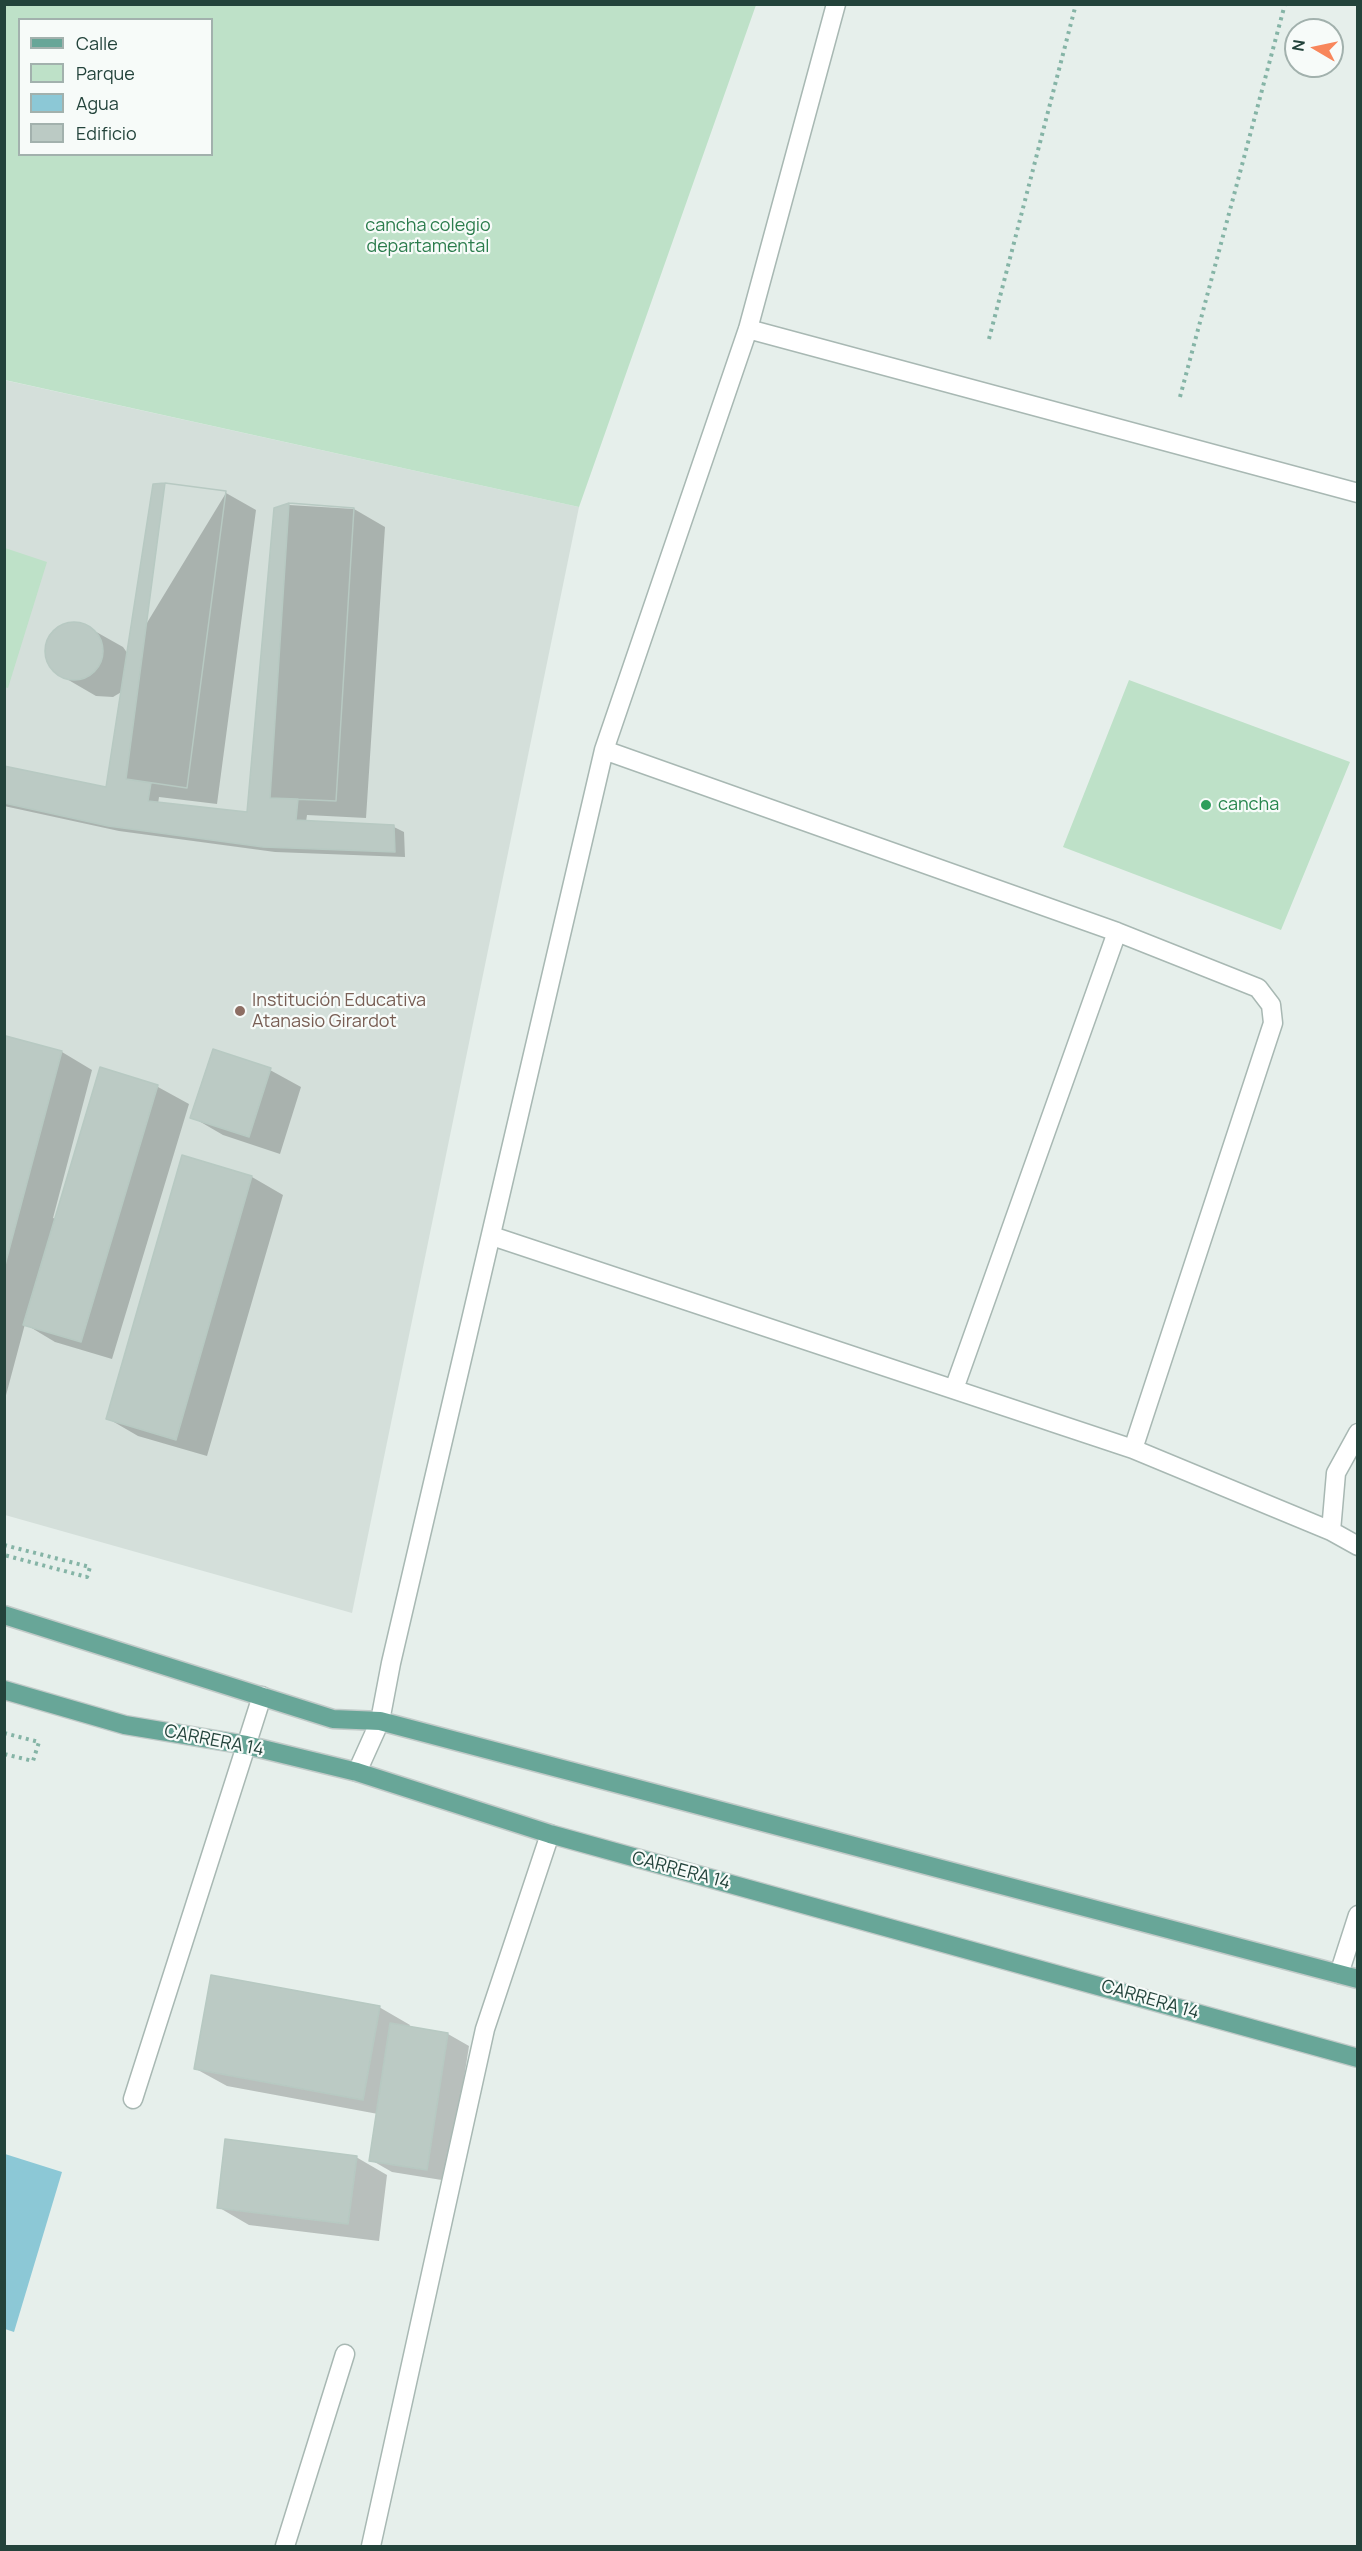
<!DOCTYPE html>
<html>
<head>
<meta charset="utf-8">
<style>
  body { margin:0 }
  #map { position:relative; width:1362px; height:2551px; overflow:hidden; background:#e6efeb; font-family:Manrope,sans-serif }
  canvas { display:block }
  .frame { position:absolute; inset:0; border:6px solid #23433b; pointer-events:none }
  .legend { position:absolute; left:18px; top:18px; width:195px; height:138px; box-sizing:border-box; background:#f7fbf9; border:2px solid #a2b1ad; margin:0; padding:8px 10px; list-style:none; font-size:18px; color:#23433b }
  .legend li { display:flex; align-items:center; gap:12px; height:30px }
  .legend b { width:30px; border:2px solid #a2b1ad }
  .north { position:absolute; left:1284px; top:18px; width:60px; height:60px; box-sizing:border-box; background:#f7fbf9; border:2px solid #a2b1ad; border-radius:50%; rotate:279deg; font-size:16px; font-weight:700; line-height:24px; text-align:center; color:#23433b }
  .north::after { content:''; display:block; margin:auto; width:21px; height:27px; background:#f8865b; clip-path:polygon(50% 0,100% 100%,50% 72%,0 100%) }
</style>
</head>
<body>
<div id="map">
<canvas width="1362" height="2551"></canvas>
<div class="frame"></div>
<ul class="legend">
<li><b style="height:8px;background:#68a698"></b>Calle</li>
<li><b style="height:16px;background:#bee1c8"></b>Parque</li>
<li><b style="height:16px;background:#8cc8d6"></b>Agua</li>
<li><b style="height:16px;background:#bbcac4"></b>Edificio</li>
</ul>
<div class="north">N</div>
</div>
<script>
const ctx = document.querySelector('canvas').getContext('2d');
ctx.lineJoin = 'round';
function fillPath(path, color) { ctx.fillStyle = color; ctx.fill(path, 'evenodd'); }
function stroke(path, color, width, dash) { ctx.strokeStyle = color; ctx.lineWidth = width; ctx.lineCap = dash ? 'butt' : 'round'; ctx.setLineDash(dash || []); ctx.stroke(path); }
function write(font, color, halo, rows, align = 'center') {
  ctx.font = font + ' Manrope,sans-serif'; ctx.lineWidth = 4.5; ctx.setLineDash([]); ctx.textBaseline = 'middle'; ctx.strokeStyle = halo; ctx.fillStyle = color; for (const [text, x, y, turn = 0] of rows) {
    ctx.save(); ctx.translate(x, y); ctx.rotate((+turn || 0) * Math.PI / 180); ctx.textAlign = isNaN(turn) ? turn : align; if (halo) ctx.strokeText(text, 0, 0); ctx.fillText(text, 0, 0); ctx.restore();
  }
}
const built = new Path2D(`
  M4 380 579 507 352 1613 5 1515Z`);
const green = new Path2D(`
  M5 4 756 5 579 507 5 380ZM20 20H212V154H20Z
  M5 548 47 562 8 688 4 687Z
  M1129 680 1350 762 1281 930 1063 847Z`);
const water = new Path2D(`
  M5 2154 62 2172 14 2332 5 2329Z`);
const shadow = new Path2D(`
  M226 493 256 510 217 804 159 797 158 804 248 814 289 505 354 509 385 527 366 818 307 815 306 822 394 827 404 832 405 857 275 852 119 831 4 806V768L108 789 123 691 113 697 96 696 65 678 51 667 47 648 56 631 73 624 82 625 91 629 123 647 128 654Z
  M7 1038 62 1052 92 1070 53 1218 56 1219 101 1069 158 1087 189 1104 112 1359 55 1342 25 1324 5 1399 4 1048Z
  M270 1070 301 1087 280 1154 223 1135 192 1117Z
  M183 1156 252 1177 283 1195 207 1456 138 1436 107 1418Z
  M379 2007 410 2025 409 2028 448 2034 469 2046 448 2181 392 2172 371 2160 378 2114 227 2086 196 2069Z
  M356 2157 387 2175 379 2241 249 2225 218 2207Z`);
const building = new Path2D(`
  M165 483 226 491 187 788 126 779Z
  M165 483 226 491 187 788 126 779Z
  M165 483 126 779 151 783 148 801 247 812 274 508 289 503 270 798 298 799 296 820 394 825 395 852 263 847 108 826 4 803V766L106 787 153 484Z
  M289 503 354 508 336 801 270 798Z
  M289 503 354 508 336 801 270 798Z
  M45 651a29 29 0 1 1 58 0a29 29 0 1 1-58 0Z
  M6 1036 62 1051 4 1269V1042Z
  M213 1049 271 1068 249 1137 190 1118Z
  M100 1067 158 1085 81 1342 23 1325Z
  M182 1155 252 1176 176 1440 106 1419Z
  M211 1975 380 2006 363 2100 194 2069Z
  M390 2023 448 2033 427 2170 369 2161Z
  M225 2139 357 2156 348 2224 217 2208Z`);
const path = new Path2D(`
  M989 339 1076 4
  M1180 397 1285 4
  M4 1545 90 1567 87 1577 4 1555
  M4 1733 39 1742 33 1761 4 1754`);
const minor = new Path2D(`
  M748 329 1358 493
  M604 750 1117 932 1258 988 1271 1005 1273 1023 1133 1449
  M492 1236 1133 1449 1331 1531 1358 1546
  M954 1389 1117 932
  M1331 1531 1336 1473 1358 1433
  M357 1772 380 1721 391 1663 604 750 748 329 836 4
  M1339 1974 1358 1915
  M133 2099 262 1696
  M285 2546 345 2354
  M371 2546 485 2029 550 1834`);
const major = new Path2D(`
  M4 1615 333 1719 380 1721 1358 1979
  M4 1690 125 1725 246 1745 357 1772 550 1834 1358 2058`);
const markers = [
  [1206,805,6,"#2e9e5b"],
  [240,1011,6,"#8d6e63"]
];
const parkNames = [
  ["cancha colegio",428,226],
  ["departamental",428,247]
];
const leisureNames = [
  ["cancha",1218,805]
];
const educationNames = [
  ["Institución Educativa",252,1001],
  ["Atanasio Girardot",252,1022]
];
const streetNames = [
  ["CARRERA 14",214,1741,11],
  ["CARRERA 14",681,1871,15],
  ["CARRERA 14",1150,2000,16]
];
fillPath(built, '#d4dfda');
fillPath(green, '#bee1c8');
fillPath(water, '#8cc8d6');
fillPath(shadow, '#0003');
fillPath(building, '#bbcac4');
stroke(building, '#b7c9c2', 1.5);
stroke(minor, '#a8b8b3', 21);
stroke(major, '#c1cac8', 21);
stroke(path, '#85b4a6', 4, [3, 4.5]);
stroke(minor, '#fff', 18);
stroke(major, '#68a698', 18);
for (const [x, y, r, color] of markers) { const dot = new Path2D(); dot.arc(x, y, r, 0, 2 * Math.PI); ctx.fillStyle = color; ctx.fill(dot); stroke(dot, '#f7fbf9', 2); }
write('18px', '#2b7c4c', '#f7fbf9', parkNames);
write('18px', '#27864d', '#f7fbf9', leisureNames, 'left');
write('18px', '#785e54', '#f7fbf9', educationNames, 'left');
write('18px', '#23433b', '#f7fbf9', streetNames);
</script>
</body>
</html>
